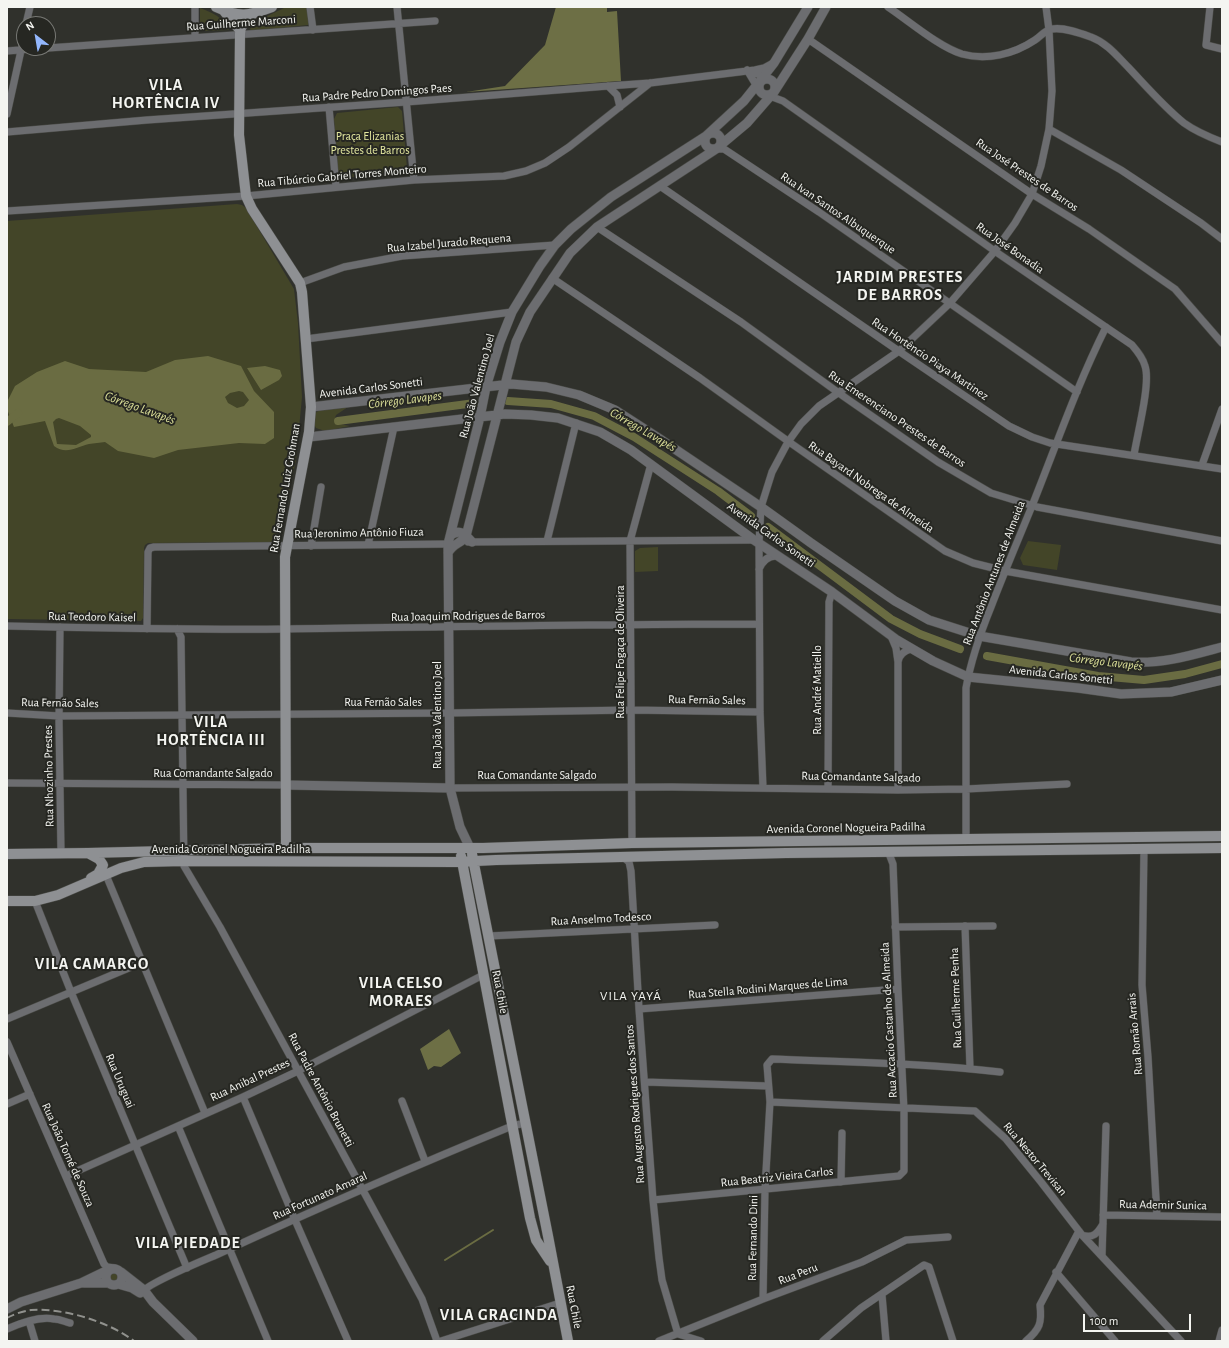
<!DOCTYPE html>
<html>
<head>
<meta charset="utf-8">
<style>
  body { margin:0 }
  #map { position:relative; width:1229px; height:1348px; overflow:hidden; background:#30312c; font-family:"Alegreya Sans",sans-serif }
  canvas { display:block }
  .frame { position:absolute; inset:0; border:8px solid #f4f5f1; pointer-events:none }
  .north { position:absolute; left:16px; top:16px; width:40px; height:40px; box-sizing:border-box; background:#262722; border:1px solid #787975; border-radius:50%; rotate:329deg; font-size:11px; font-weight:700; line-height:16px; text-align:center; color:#f4f5f1 }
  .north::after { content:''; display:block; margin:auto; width:14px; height:18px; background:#93b7fd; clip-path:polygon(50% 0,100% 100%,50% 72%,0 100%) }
  .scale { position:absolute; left:1083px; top:1314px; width:108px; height:18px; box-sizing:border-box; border:2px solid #f4f5f1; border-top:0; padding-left:5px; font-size:12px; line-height:14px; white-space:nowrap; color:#f4f5f1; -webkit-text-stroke:3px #262722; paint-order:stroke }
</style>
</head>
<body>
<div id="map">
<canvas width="1229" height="1348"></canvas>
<div class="frame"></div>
<div class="north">N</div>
<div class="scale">100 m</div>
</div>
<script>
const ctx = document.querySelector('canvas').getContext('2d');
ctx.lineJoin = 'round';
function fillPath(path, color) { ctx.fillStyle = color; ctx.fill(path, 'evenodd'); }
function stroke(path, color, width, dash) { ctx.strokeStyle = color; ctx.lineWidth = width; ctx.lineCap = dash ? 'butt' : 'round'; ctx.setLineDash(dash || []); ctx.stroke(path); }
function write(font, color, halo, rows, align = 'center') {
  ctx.font = font + ' "Alegreya Sans",sans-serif'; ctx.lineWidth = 4; ctx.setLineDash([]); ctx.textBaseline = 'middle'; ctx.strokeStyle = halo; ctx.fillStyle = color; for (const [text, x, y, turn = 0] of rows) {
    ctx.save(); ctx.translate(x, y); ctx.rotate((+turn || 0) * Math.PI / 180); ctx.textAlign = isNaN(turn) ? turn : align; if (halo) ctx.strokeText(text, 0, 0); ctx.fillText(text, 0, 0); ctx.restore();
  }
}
const green = new Path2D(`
  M286 7H307L309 23 308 25 250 31 251 25 255 22Z
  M200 8C213 13 223 17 229 30L200 31Z
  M398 107 402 111 407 168 405 172 402 173 342 178 338 174 334 119 337 113Z
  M237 204 242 205 246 208 294 289 298 323 302 397 296 460 279 537 274 542 148 543 145 545 144 548 143 618 141 621 7 619V221Z
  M348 407 336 415 334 421 340 424 350 426 325 431 316 428C303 406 334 408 348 407Z
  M1028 541 1061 545 1057 570 1023 565 1020 558Z
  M658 547V571L635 572V551L640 548Z
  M108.5 1277a5.5 5.5 0 1 1 11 0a5.5 5.5 0 1 1-11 0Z`);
const forest = new Path2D(`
  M556 7H607V12L617 11 621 81 466 92 505 86 545 45Z
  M449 1029 461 1053 441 1067 434 1066 428 1070 420 1049Z`);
const water = new Path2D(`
  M208 356 241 366 254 391 274 412V438L265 444 239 443 178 450 154 458 118 451 105 442C100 443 94 443 89 444 77 447 66 455 54 446L45 421 14 427 7 409V402L15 386 37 372 65 361 89 369 146 372 175 360ZM239 391 243 392 249 400 244 406 237 408 228 403 225 397 230 393ZM59 418 80 426 91 435V437L76 445 57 444 53 422 56 419Z
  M265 366 280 370 282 376 279 380 261 390 247 368Z`);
const stream = new Path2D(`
  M445 1260 493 1230`);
const canal = new Path2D(`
  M508 401 551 404 594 416 634 437 718 491 751 516
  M338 421 475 403
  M7 422 18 413
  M768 527 891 619 920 634 960 649
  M987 656 1098 676 1144 680 1185 674 1222 664`);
const minor = new Path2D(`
  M195 7V37
  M310 7 313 30
  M397 7 414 180
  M888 7C909 21 939 47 962 54 987 61 1014 54 1035 40 1041 36 1045 30 1052 29 1064 27 1080 33 1091 37 1107 43 1117 56 1128 67 1146 86 1164 107 1184 123 1195 131 1209 137 1222 142
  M1210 7 1206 45 1222 49
  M26 24 30 7
  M808 39 1032 194 1089 229 1175 289 1222 343
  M48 48 435 21
  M7 51 44 48
  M747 70 759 90
  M749 71 768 78
  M608 86 617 95 620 107
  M767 95 783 101 999 254 1132 345C1138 352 1143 358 1145 366 1151 383 1137 435 1134 455
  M329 107 336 187
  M7 114 24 37
  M1049 129 1121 170 1201 223 1222 239
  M7 132 147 120 406 102 608 86 650 83 755 70 764 68 773 63
  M715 149H724L819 212 1077 392
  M660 186 903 354 1009 426 1032 437 1050 443 1222 469
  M7 211 246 196 414 180 504 176 526 171 545 163 569 147 650 83
  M597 227 741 322 843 396 938 462 991 493 1037 507 1222 541
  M552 278 700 378 792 444 945 551 973 563 1005 571 1222 610
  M300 283 344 267 402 256 555 245
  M306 339 512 312
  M1202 465 1222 409
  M547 541 576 423
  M468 542 754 540
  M368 545 394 427
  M311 546 321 487
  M759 569C763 560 769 555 778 556
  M7 626C100 628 193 630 286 629 444 627 601 624 758 624
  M60 627 59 722 61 853
  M147 629 148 552 150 548 154 547 448 544
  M177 629 181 637 184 866 220 927 422 1299 437 1341
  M891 636 896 648 898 662V790
  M898 662C899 655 904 651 911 649
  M7 713 59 716 449 713 631 710 760 712
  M7 783 286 785
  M450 788 672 787 898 790 966 789 1067 784
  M763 788 760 712 759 542 761 507 772 472 788 442 801 424 819 406 899 351 950 303 995 251 1015 223 1032 194 1041 166 1049 129 1052 91 1049 30 1046 7
  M828 788 829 602 832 592
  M966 839V688C971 660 980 634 991 607 1004 573 1018 540 1032 506 1056 446 1077 385 1106 327
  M632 843 630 541 651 464
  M1144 849 1142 985 1148 1057 1157 1216
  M623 857 629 862 631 871 639 1009 653 1200 659 1258 662 1280 678 1334 701 1341
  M106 875 205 1113
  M35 901 71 992 187 1268
  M965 926 970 1068
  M895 927 993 926
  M489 936 715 925
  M639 1009 898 989
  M7 1019 143 962
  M7 1042 104 1264 107 1267 115 1268
  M645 1082 768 1086
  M243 1097 295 1220 348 1341
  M402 1101 425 1161
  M770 1102 975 1111 1006 1139 1041 1182 1082 1235 1181 1341
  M7 1104 30 1094
  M178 1126 268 1341
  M66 1176 243 1097 298 1071 483 975
  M841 1182 842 1133
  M653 1200 899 1176 904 1171V1110L898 989 893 864 888 851
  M1103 1215 1222 1217
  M1082 1235C1093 1239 1098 1233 1103 1224
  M1102 1256 1106 1126
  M1056 1272 1115 1341
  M141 1293C148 1283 202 1261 216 1255 314 1210 412 1167 512 1126L525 1123
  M882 1295 886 1341
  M763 1299 765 1189 770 1102 767 1065 772 1059C848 1062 925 1063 1000 1072
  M29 1321 35 1341
  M7 1329C21 1323 39 1316 54 1319 60 1319 65 1322 70 1323
  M441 1341 560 1303
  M659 1341 763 1299 862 1262 906 1240 948 1237
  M823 1341 861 1308 924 1265 929 1267 953 1341
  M1026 1341C1040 1329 1042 1323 1040 1305L1079 1231
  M1219 1341 1222 1330`);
const tertiary = new Path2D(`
  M759 87a8 8 0 1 1 16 0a8 8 0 1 1-16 0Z
  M705 141a8 8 0 1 1 16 0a8 8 0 1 1-16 0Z
  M311 407 511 384 546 387 579 395 615 410 660 439 761 507 811 543 895 601 929 620 979 636 1131 662C1163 664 1192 655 1222 647
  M309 437 505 414 531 415 558 418 600 432 631 450 754 540 832 592 897 640 933 661 968 677 1078 688 1121 694 1171 692 1222 680
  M450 536C459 528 465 534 472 542
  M448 553C453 543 461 544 466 536L516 342 530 312 570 253 597 227 716 149 747 123 774 92 808 39 826 7
  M286 785 450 788
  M470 848 460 827 450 788 448 544 480 417 486 387 500 342 512 312 540 266 555 245 571 229 611 197 706 136 744 101 760 81 774 63 808 7
  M106 1277a8 8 0 1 1 16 0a8 8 0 1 1-16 0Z
  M121 1272 144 1290 153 1302 193 1341
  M84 1283H108
  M118 1284 132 1288 140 1293
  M7 1309 21 1302 81 1283 110 1269`);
const secondary = new Path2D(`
  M216 7C240 18 248 16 272 7
  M224 11 240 30
  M253 14C246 19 240 25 240 34L239 135 246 196 252 209 300 283 302 292 311 407 309 432 285 557 286 848
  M88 853 99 859 103 865 98 874 91 878
  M7 854 88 853 286 848H483L632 843 1222 836
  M472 854 548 1236 568 1341
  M461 856 530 1218 536 1240 550 1261
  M7 901H35L58 895 121 868 144 862 183 861 456 862 496 860 786 853 1222 848`);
const rail = new Path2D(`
  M7 1318C14 1314 23 1311 31 1310 63 1308 108 1321 134 1341`);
const streetNames = [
  ["Rua Guilherme Marconi",241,23,-4],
  ["Rua Padre Pedro Domingos Paes",377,93,-4],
  ["Rua José Prestes de Barros",1027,175,34],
  ["Rua Tibúrcio Gabriel Torres Monteiro",342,176,-5],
  ["Rua Ivan Santos Albuquerque",838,213,34],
  ["Rua Izabel Jurado Requena",449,243,-5],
  ["Rua José Bonadia",1010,248,35],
  ["Rua Hortêncio Piaya Martinez",930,359,34],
  ["Rua João Valentino Joel",477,386,-75],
  ["Avenida Carlos Sonetti",371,388,-7],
  ["Rua Emerenciano Prestes de Barros",897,419,34],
  ["Rua Bayard Nobrega de Almeida",871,487,35],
  ["Rua Fernando Luiz Grohman",285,488,-80],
  ["Rua Jeronimo Antônio Fiuza",359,533,-1],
  ["Avenida Carlos Sonetti",771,535,35],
  ["Rua Antônio Antunes de Almeida",994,573,-69],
  ["Rua Joaquim Rodrigues de Barros",468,616,-1],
  ["Rua Teodoro Kaisel",92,617,1],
  ["Rua Felipe Fogaça de Oliveira",620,652,-90],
  ["Avenida Carlos Sonetti",1061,675,6],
  ["Rua André Matiello",817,690,-90],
  ["Rua Fernão Sales",707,700,1],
  ["Rua Fernão Sales",383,702],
  ["Rua Fernão Sales",60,703,1],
  ["Rua João Valentino Joel",437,715,-90],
  ["Rua Comandante Salgado",213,773],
  ["Rua Comandante Salgado",537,775],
  ["Rua Nhozinho Prestes",49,776,-91],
  ["Rua Comandante Salgado",861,777,1],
  ["Avenida Coronel Nogueira Padilha",846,828,-1],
  ["Avenida Coronel Nogueira Padilha",231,849],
  ["Rua Anselmo Todesco",601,919,-3],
  ["Rua Stella Rodini Marques de Lima",768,988,-5],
  ["Rua Chile",500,992,79],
  ["Rua Guilherme Penha",956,998,-92],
  ["Rua Accacio Castanho de Almeida",889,1020,-93],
  ["Rua Romão Arrais",1135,1034,-95],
  ["Rua Anibal Prestes",250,1080,-25],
  ["Rua Uruguai",120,1081,67],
  ["Rua Padre Antônio Brunetti",321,1090,62],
  ["Rua Augusto Rodrigues dos Santos",635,1104,-94],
  ["Rua João Tomé de Souza",68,1155,66],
  ["Rua Nestor Trevisan",1035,1159,50],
  ["Rua Beatriz Vieira Carlos",777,1177,-6],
  ["Rua Fortunato Amaral",320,1196,-24],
  ["Rua Ademir Sunica",1163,1205,1],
  ["Rua Fernando Dini",753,1238,-89],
  ["Rua Peru",798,1274,-21],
  ["Rua Chile",574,1307,79]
];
const parkNames = [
  ["Praça Elizanias",370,136],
  ["Prestes de Barros",370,150]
];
const waterNames = [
  ["Córrego Lavapes",405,400,-7],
  ["Córrego Lavapés",140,408,20],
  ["Córrego Lavapés",643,430,30],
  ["Córrego Lavapés",1106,662,7]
];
const neighbourhoodNames = [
  ["VILA YAYÁ",631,996]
];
const districtNames = [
  ["VILA",166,85],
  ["HORTÊNCIA IV",166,103],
  ["JARDIM PRESTES",900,277],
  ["DE BARROS",900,295],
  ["VILA",211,722],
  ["HORTÊNCIA III",211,740],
  ["VILA CAMARGO",92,964],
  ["VILA CELSO",401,983],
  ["MORAES",401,1001],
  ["VILA PIEDADE",188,1243],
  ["VILA GRACINDA",499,1315]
];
fillPath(green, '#434528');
fillPath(forest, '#6d6f45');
fillPath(water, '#6a6c42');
stroke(stream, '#6a6c42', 2);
stroke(canal, '#6a6c42', 8);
stroke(minor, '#4b4c48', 8);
stroke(tertiary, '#4b4c48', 10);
stroke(secondary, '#4b4c48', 11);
stroke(minor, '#6c6d70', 7);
stroke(tertiary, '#6c6d70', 9);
stroke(secondary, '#8e9093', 10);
stroke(rail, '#90918d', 2, [8, 4]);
write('12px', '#f4f5f1', '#262722', streetNames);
write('12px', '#e3e79f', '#262722', parkNames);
write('italic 13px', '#dbdf98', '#262722', waterNames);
ctx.letterSpacing = '1px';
write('13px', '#f4f5f1', '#262722', neighbourhoodNames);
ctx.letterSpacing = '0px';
ctx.letterSpacing = '1px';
write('bold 16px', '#f4f5f1', '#262722', districtNames);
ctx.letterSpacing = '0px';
</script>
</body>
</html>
